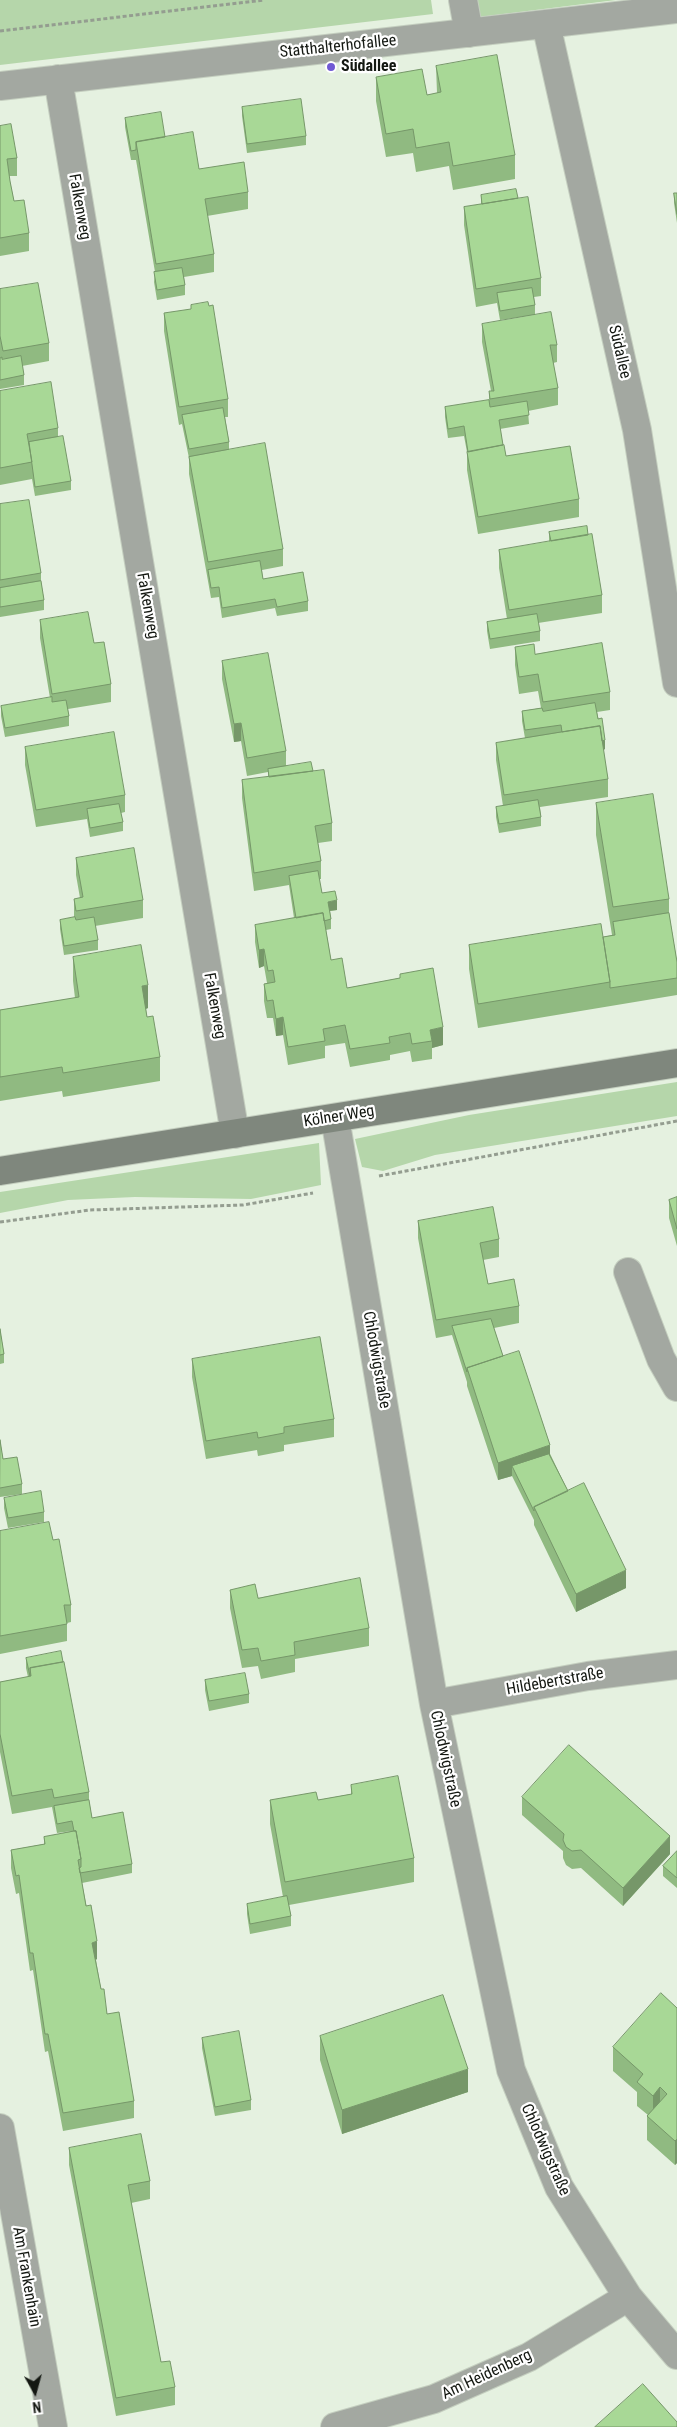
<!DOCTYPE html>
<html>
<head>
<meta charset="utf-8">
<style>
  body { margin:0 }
  #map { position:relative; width:677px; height:2427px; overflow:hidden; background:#e5f1e0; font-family:"Roboto Condensed",sans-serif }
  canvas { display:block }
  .north { position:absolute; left:10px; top:2367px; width:50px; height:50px; -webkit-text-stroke:4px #fff; paint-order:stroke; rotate:173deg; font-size:14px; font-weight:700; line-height:20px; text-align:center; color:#141812 }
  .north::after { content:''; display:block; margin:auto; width:18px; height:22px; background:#141812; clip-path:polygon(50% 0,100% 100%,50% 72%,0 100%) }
</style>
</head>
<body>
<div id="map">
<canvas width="677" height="2427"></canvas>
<div class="north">N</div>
</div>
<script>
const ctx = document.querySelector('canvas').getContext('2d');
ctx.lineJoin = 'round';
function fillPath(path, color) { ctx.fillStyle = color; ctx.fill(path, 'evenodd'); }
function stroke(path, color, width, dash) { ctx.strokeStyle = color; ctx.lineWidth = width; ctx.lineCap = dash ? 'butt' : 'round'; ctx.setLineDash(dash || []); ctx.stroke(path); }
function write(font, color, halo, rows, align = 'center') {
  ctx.font = font + ' "Roboto Condensed",sans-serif'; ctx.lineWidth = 4.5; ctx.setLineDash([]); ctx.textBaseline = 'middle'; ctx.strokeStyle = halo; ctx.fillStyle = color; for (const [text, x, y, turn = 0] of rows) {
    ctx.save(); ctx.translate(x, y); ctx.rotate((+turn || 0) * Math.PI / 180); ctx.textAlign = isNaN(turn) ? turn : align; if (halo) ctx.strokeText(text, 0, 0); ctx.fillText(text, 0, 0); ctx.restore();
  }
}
const green = new Path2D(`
  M0 0H431L433 14 0 65Z
  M477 0H616L479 17Z
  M677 1082V1116L435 1155 383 1171 362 1167 355 1139 469 1115Z
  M319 1143 321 1185 251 1199 135 1197 68 1200 0 1213V1192Z`);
const path = new Path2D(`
  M0 31 264 0
  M379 1176 677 1121
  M0 1222 90 1210 243 1205 313 1193`);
const street = new Path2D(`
  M463 0 469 33
  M546 24 637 430 677 683
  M58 79 235 1134
  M0 86 677 9
  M335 1118 434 1704 511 2070 559 2187 628 2297 677 2355
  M628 1272 661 1359 677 1387
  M434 1704 588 1676 677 1665
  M0 2128 53 2427
  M335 2427 434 2399 529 2357 628 2297`);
const secondary = new Path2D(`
  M0 1171 677 1063`);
const wall = new Path2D(`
  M436 66 515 155V179L453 190 449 166 416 172 413 153 386 157 376 101V77L427 95 437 93Z
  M242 107 306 136V145L247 153 242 116Z
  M125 118 165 137 199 169 248 192V209L207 216 214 254V272L184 277 185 285V295L157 300 154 282 155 272 136 160H131L125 127Z
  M0 126 17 158V176H9L14 201 29 233V251L0 256Z
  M674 193H677V223L674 203Z
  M481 195 518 198 541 278V296L534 297 535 305V315L500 320 497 303 476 307 464 225V207L481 204Z
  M0 289 49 343V361L22 366 24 375V385L0 389Z
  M164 313 228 399V417H225L229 442V450L283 549V566L262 570 263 579 308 601V611L277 616 275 608 222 618 219 597 211 598 189 474V458L182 424 179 425 164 331Z
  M482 324 557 345V362L553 363 558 388V405L528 411 529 424 500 429 503 445 506 456 579 499V517L478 534 467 470V452L464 436 448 438 445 417V407L489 400V391H491L482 342Z
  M0 391 58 428V437L71 481V490L35 496 32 479 0 485Z
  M0 504 41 573V581L44 600V610L0 617Z
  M549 532 588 535 602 595V613L538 623 540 631V641L490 649 487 631V622L507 619 499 568V550L549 542Z
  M40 620 94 643 111 684V702L68 709 69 716V726L5 737 1 716V706L50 698 40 638Z
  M515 647 535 654 610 692V710L597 712 605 749 603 750 608 779V797L540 807 541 817V826L499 833 496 817V807L503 806 496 760V743L525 738 522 721V711L541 708 538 691 519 694 515 665Z
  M222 661 286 751V766L313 771 332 823V841L318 843 321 861V879H319L322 893 337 910 330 911 331 919V929L326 930 331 960 347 988 400 978V974L443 1045 432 1048V1059L412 1062 410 1051 390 1055V1060L350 1067 345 1043 325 1046V1058L288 1065 283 1035 276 1036 273 1018H267L264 1001V984L267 983 264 966 259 968 255 942V925L294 918 289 885 254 891 242 798V780L268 777V772L247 776 241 741 234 742 222 679Z
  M25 747 125 795V812L121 813 123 822V831L90 837 87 819 36 827 25 765Z
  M596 803 669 899V913L677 962V995L478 1028 469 969V945L603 937 612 935 596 835Z
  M76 858 143 900V918L95 926 98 940V950L64 955 60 929V920L74 917V899L80 898 76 875Z
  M73 957 148 1008 146 1009 147 1017 160 1057V1081L63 1097 62 1091 0 1101V1010L75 998 73 981Z
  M677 1197V1246L669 1218V1200Z
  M418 1221 499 1239V1257L483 1260 488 1284 519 1306V1323L494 1328 503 1356 568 1491 626 1588 576 1612 534 1525V1520L512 1476 498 1480 467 1386V1382L452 1335 436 1338 418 1238Z
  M0 1329 4 1354V1363L0 1364Z
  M192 1359 334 1419V1437L284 1445V1451L258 1456 257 1450 206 1459 192 1377Z
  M0 1440 3 1459 22 1484V1494L0 1497Z
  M4 1498 44 1512V1522L8 1528 4 1508Z
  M0 1531 53 1540 71 1605V1622L67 1623V1641L0 1654Z
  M230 1590 369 1628V1646L295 1659V1672L261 1679 258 1666 242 1668 230 1608Z
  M26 1658 89 1792V1800L92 1818 132 1864V1873L82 1883 97 1959 96 1960 101 1989 107 2014 134 2101V2118L63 2131 48 2051 45 2052 33 1970 30 1971 19 1893 16 1894 11 1868V1850L44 1844V1837L72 1831 57 1833 52 1807 12 1814 0 1752V1682L28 1677 26 1668Z
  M205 1680 249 1694V1703L209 1711 205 1690Z
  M351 1785 414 1858V1882L289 1905 291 1916V1926L250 1934 247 1914V1904L283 1897 270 1824V1800H318L351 1794Z
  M522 1797 670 1854 623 1906 581 1868 572 1869 566 1865 563 1858V1851L522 1815Z
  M677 1851V1888L663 1876V1866Z
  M677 2008V2163L675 2165 647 2140V2116L648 2115 637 2106V2092L613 2071V2047Z
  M320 2036 468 2092 342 2134 320 2060Z
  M202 2038 251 2100V2110L215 2116 202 2048Z
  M69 2148 150 2181V2199L131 2203 161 2362 175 2387V2405L116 2416 69 2165Z`);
const shadedWall = new Path2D(`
  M241 723V741L234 742V724Z
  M605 740V749L601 751V741Z
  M337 900V910L328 911V902Z
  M264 949V966L259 968V950Z
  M148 985V1008L142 1010V986Z
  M283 1017V1035L276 1036V1019Z
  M443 1027V1045L432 1048V1041L430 1030Z
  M550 1445V1463L512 1466V1476L498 1480V1463Z
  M626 1570V1588L576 1612V1594Z
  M670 1836V1854L623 1906V1888Z
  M97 1941V1959L92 1960V1943Z
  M468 2069V2092L342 2134V2110Z
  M660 2087V2111L653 2120V2096Z
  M677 2139V2163L675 2165V2141Z`);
const building = new Path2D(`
  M497 55 515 155 453 166 449 142 416 148 413 129 386 134 376 77 422 69 427 95 441 92 436 66Z
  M301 99 306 136 247 144 242 107Z
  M161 112 165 137 136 142V150L131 151 125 118Z
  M11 124 17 158 7 159 10 181 14 201 24 200 29 233 0 238V126Z
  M193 132 199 169 244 162 248 192 205 199 214 254 156 264 136 142Z
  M516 189 518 198 482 204 481 195Z
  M674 193H677V214Z
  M528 197 541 278 476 289 464 207Z
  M182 268 185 285 157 290 154 272Z
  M38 283 49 343 3 351 0 336V289Z
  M532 288 535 305 500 311 497 293Z
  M208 302 209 306 213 305 228 399 179 407 164 313 191 309V305Z
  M551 312 557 345H550L558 388 490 399 489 391H494L482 324Z
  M21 356 24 375 0 380V358L2 357V359Z
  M51 382 58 428 27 434 32 462 0 468V391Z
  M489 400 490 407 527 401 529 415 499 420 503 445 468 452 464 426 448 429 445 407Z
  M223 408 229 442 189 449 182 415Z
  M63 436 71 481 35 487 29 442Z
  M265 443 283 549 208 562 189 457Z
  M504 445 506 456 570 446 579 499 478 517 467 452Z
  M29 500 41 573 0 580V504Z
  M587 526 588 535 551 541 549 532Z
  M592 534 602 595 509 610 499 550Z
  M260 561 263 579 303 572 308 601 277 607 275 599 222 608 219 587 211 588 208 570Z
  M41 581 44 600 0 607V588Z
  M88 612 94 643 104 642 111 684 52 694 40 620Z
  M537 614 540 631 490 639 487 622Z
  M602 643 610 692 543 702 538 674 519 677 515 647 534 644 535 654Z
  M268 653 286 751 247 758 241 723 234 724 222 661Z
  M52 697V702L66 700 69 716 5 728 1 706Z
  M595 703 598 719 602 718 605 740 602 741 600 726 562 732 561 725 525 730 522 711 542 708 543 711Z
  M600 726 608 779 504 795 496 743Z
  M114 732 125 795 36 810 25 747Z
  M311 762 313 771 269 777 268 769Z
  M324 770 332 823 315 826 321 861 254 873 242 780Z
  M653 794 669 899 613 907 596 803Z
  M538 800 541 817 499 824 496 807Z
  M119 804 123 822 90 828 87 809Z
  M134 848 143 900 76 911 74 899 83 897 76 858Z
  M318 871 322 893 335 891 337 900 328 902 331 919 324 921 323 913 296 918 289 876Z
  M323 913 331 960 342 958 347 988 400 978V974L433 968 443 1027 430 1030 432 1041 412 1044 410 1033 389 1037 390 1043 350 1049 345 1025 323 1029 325 1041 288 1047 283 1017 276 1019 273 1000 267 1001 264 984 275 982 273 970 268 971 264 949 259 950 255 925Z
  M669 913 677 962V978L610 988V982L603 937 615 935 613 922Z
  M75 917 76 920 94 917 98 940 64 946 60 920Z
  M601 924 610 982 478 1004 469 945Z
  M141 945 148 985 142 986 147 1017 153 1016 160 1057 63 1073 62 1067 0 1077V1010L79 997 73 957Z
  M677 1197V1229L669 1200Z
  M493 1207 499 1239 480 1243 488 1284 514 1279 519 1306 436 1320 418 1221Z
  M491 1319 503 1356 467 1368V1372L452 1326Z
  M0 1329 4 1354 0 1355Z
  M320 1337 334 1419 284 1427V1433L258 1438 257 1432 206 1441 192 1359Z
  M519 1351 550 1445 498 1463 467 1368Z
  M0 1440 3 1459 17 1457 22 1484 0 1488Z
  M549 1454 568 1491 534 1507V1511L512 1466Z
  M584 1483 626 1570 576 1594 534 1507Z
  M41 1491 44 1512 8 1518 4 1498Z
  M49 1522 53 1540 59 1539 71 1605H64L67 1624 0 1636V1531Z
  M360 1578 369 1628 294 1642 295 1655 261 1661 258 1648 242 1650 230 1590 255 1584 258 1598Z
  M61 1651 63 1662 30 1668V1676L26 1658Z
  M64 1662 89 1792 54 1798 52 1789 12 1796 0 1734V1682L31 1676 30 1668Z
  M245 1673 249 1694 209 1701 205 1680Z
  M569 1745 670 1836 623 1888 581 1850 572 1851 566 1847 563 1840 564 1834 522 1797Z
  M398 1776 414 1858 285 1882 270 1800 316 1792 318 1800 352 1794 351 1785Z
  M89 1800 92 1818 123 1812 132 1864 80 1873 79 1868 81 1867V1859L76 1831H74L72 1821 57 1824 54 1806Z
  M76 1831 81 1859 78 1860 86 1906 91 1905 97 1941 92 1943 101 1989H104L107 2014 119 2012 134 2101 63 2113 48 2034H45L33 1953H30L19 1875 16 1876 11 1850 45 1844 44 1837Z
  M677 1851V1878L663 1866Z
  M287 1896 291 1916 250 1924 247 1904Z
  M661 1993 677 2008V2139L675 2141 647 2116 667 2094 660 2087 653 2096 637 2082 643 2074 613 2047Z
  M443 1995 468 2069 342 2110 320 2036Z
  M239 2031 251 2100 215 2107 202 2038Z
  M141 2134 150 2181 128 2185 161 2362 170 2361 175 2387 116 2398 69 2148Z
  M643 2384 677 2422V2427H595Z`);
const markers = [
  [331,67,5,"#705ad4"]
];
const streetNames = [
  ["Statthalterhofallee",338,47,-6],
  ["Falkenweg",79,207,80],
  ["Südallee",619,352,77],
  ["Falkenweg",147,606,80],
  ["Falkenweg",214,1006,80],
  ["Kölner Weg",339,1117,-9],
  ["Chlodwigstraße",376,1360,80],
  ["Hildebertstraße",555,1682,-10],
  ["Chlodwigstraße",445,1759,78],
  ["Chlodwigstraße",545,2150,66],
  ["Am Frankenhain",26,2277,80],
  ["Am Heidenberg",487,2375,-25]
];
const poiNames = [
  ["Südallee",341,67]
];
fillPath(green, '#b5d6aa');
stroke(street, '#c4cebf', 30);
stroke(secondary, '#c4cebf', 30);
stroke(path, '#949d90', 3, [4, 2.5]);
stroke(street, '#a3a8a1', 28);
stroke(secondary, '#7f877d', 28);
fillPath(wall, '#90ba81');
fillPath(shadedWall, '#769769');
fillPath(building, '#a8d896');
stroke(building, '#769769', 1);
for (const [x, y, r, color] of markers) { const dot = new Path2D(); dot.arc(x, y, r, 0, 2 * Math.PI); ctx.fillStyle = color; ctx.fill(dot); stroke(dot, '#fff', 2); }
write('16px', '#141812', '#fff', streetNames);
write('bold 16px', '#141812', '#fff', poiNames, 'left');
</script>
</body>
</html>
